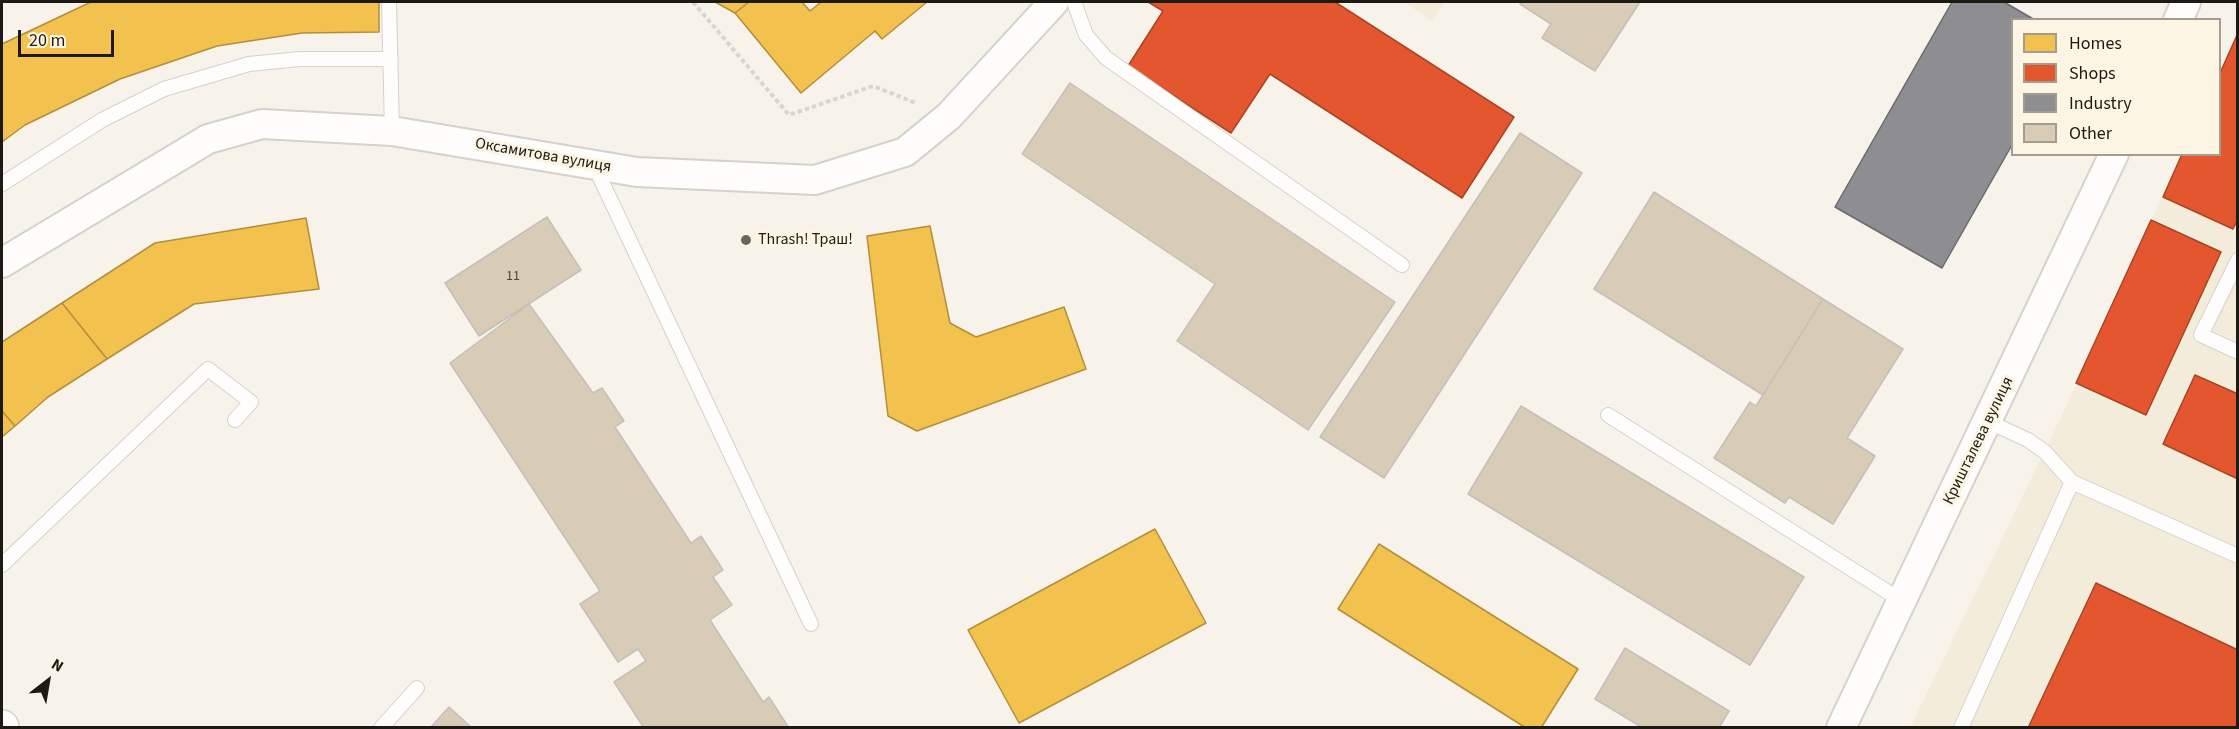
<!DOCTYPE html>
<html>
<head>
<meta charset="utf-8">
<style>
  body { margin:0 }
  #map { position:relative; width:2239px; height:729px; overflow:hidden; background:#f7f3ea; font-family:"Source Sans 3",sans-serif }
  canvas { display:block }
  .frame { position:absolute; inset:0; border:3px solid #1d1a14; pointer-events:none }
  .legend { position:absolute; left:2011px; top:18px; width:210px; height:138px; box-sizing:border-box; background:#fdf5e4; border:2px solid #a39d91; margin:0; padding:8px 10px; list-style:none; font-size:18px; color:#1d1a14 }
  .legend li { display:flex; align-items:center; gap:12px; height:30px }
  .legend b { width:30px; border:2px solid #a39d91 }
  .north { position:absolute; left:18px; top:651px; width:60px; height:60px; -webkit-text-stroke:4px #fdf5e4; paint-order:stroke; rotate:31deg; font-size:16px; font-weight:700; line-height:24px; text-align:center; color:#1d1a14 }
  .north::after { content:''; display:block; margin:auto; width:21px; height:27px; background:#1d1a14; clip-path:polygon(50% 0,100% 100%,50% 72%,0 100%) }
  .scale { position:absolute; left:18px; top:30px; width:96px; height:27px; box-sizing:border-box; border:3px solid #1d1a14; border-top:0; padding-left:8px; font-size:18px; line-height:21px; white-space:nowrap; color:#1d1a14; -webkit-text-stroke:4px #fdf5e4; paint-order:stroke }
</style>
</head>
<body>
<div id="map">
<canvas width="2239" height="729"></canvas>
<div class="frame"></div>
<ul class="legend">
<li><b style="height:16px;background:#f2c14e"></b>Homes</li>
<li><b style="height:16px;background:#e4572e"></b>Shops</li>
<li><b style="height:16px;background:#8d8d92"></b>Industry</li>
<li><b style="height:16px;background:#d9ccb7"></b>Other</li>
</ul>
<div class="north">N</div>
<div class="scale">20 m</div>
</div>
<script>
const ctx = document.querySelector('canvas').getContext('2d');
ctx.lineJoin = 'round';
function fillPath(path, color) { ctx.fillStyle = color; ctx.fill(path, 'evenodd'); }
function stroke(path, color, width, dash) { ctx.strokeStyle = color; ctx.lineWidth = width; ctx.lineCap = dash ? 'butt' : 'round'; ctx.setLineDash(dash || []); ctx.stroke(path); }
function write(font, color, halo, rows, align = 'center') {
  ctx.font = font + ' "Source Sans 3",sans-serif'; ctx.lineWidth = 6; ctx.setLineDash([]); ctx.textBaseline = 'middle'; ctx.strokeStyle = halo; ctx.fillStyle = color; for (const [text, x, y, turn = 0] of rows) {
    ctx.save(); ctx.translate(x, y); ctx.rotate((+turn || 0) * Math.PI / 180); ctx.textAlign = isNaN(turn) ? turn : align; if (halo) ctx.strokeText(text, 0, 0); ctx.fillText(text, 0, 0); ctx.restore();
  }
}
const built = new Path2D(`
  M1404 2H1445L1432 21Z
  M2237 32V727L1910 728 2060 419 2181 155 2220 154V72Z`);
const homes = new Path2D(`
  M91 2H379V32L302 33 217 46 120 79 25 125 2 142V44Z
  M715 2H749L735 13Z
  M749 2H802L810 11 821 2H927L882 39 875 31 801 93 735 13Z
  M306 218 319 289 194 304 107 359 62 303 155 243Z
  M930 226 950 323 976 337 1064 307 1086 369 917 431 888 416 867 236Z
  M62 303 107 359 48 397 15 426 2 411V342Z
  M2 411 15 426 2 437Z
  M1155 529 1206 623 1019 723 968 630Z
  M1379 544 1578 669 1541 728H1526L1338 609Z`);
const shops = new Path2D(`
  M1148 2H1335L1514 117 1462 198 1270 74 1231 133 1128 66 1163 11Z
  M2238 33V219L2233 229 2163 197 2182 154H2220V73Z
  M2151 220 2221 252 2146 415 2076 383Z
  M2195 375 2238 394V479L2163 444Z
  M2096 583 2238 650V728H2028Z`);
const industry = new Path2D(`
  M1952 2H2004L2035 20H2012V145L1942 268 1835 207Z`);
const building = new Path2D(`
  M1522 2H1640L1595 71 1542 38 1551 24 1520 4Z
  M1070 83 1395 302 1308 430 1177 341 1215 284 1022 154Z
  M1520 133 1582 173 1384 478 1320 437Z
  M1654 192 1823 299 1763 395 1594 289Z
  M547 217 581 270 479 336 445 283Z
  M1823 299 1903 349 1847 438 1875 456 1833 524 1789 497 1785 503 1714 458 1750 402 1756 406Z
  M529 304 593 393 602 388 624 421 615 427 691 543 701 536 723 570 713 577 732 605 710 620 763 702 769 697 789 728H644L614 682 646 661 638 649 618 662 580 604 600 591 450 363Z
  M1521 406 1804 577 1750 665 1468 494Z
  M1625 648 1729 711 1719 728H1643L1595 699Z
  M449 707 472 728H430Z`);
const path = new Path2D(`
  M693 2 789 115 873 86 916 103`);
const lane = new Path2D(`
  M389 2 392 131
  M1074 2 1086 35 1106 58 1402 265
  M594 165 811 624
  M2 184 102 120 164 89 249 64 300 59H391
  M2238 260 2201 335 2238 352
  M1608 415 1902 601
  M1989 422 2028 440 2045 452 2072 482 2238 556
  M2 565 208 369 251 402 235 420
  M381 728 417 688
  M1961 728 2072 482`);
const street = new Path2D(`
  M2178 20 2186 2
  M2 263 208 139 262 124 392 131 637 172 815 180 905 152 949 116 1054 2
  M1841 728 2114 154`);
const secondary = new Path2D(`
  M2 727V728`);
const markers = [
  [746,240,6,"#69665f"]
];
const numberNames = [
  ["11",513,277]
];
const streetNames = [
  ["Оксамитова вулиця",543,156,10],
  ["Кришталева вулиця",1979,441,-64]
];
const poiNames = [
  ["Thrash! Траш!",758,240]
];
fillPath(built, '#f4ecda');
fillPath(homes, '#f2c14e');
stroke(homes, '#b28f3d', 1.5);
fillPath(shops, '#e4572e');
stroke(shops, '#a84526', 1.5);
fillPath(industry, '#8d8d92');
stroke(industry, '#6b6a6c', 1.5);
fillPath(building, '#d9ccb7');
stroke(building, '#c3c0b9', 1.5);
stroke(lane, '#d5d1cb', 16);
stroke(street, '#d5d1cb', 32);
stroke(secondary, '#d5d1cb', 36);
stroke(path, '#d8d6d3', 4, [4.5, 3]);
stroke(lane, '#fefdfc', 14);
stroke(street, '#fefdfc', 28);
stroke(secondary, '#fefdfc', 33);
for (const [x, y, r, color] of markers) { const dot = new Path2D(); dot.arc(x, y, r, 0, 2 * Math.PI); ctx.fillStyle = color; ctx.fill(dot); stroke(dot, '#fdf5e4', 2); }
write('14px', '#4c463d', null, numberNames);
write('16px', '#1d1a14', '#fdf5e4', streetNames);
write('16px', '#1d1a14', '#fdf5e4', poiNames, 'left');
</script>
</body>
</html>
